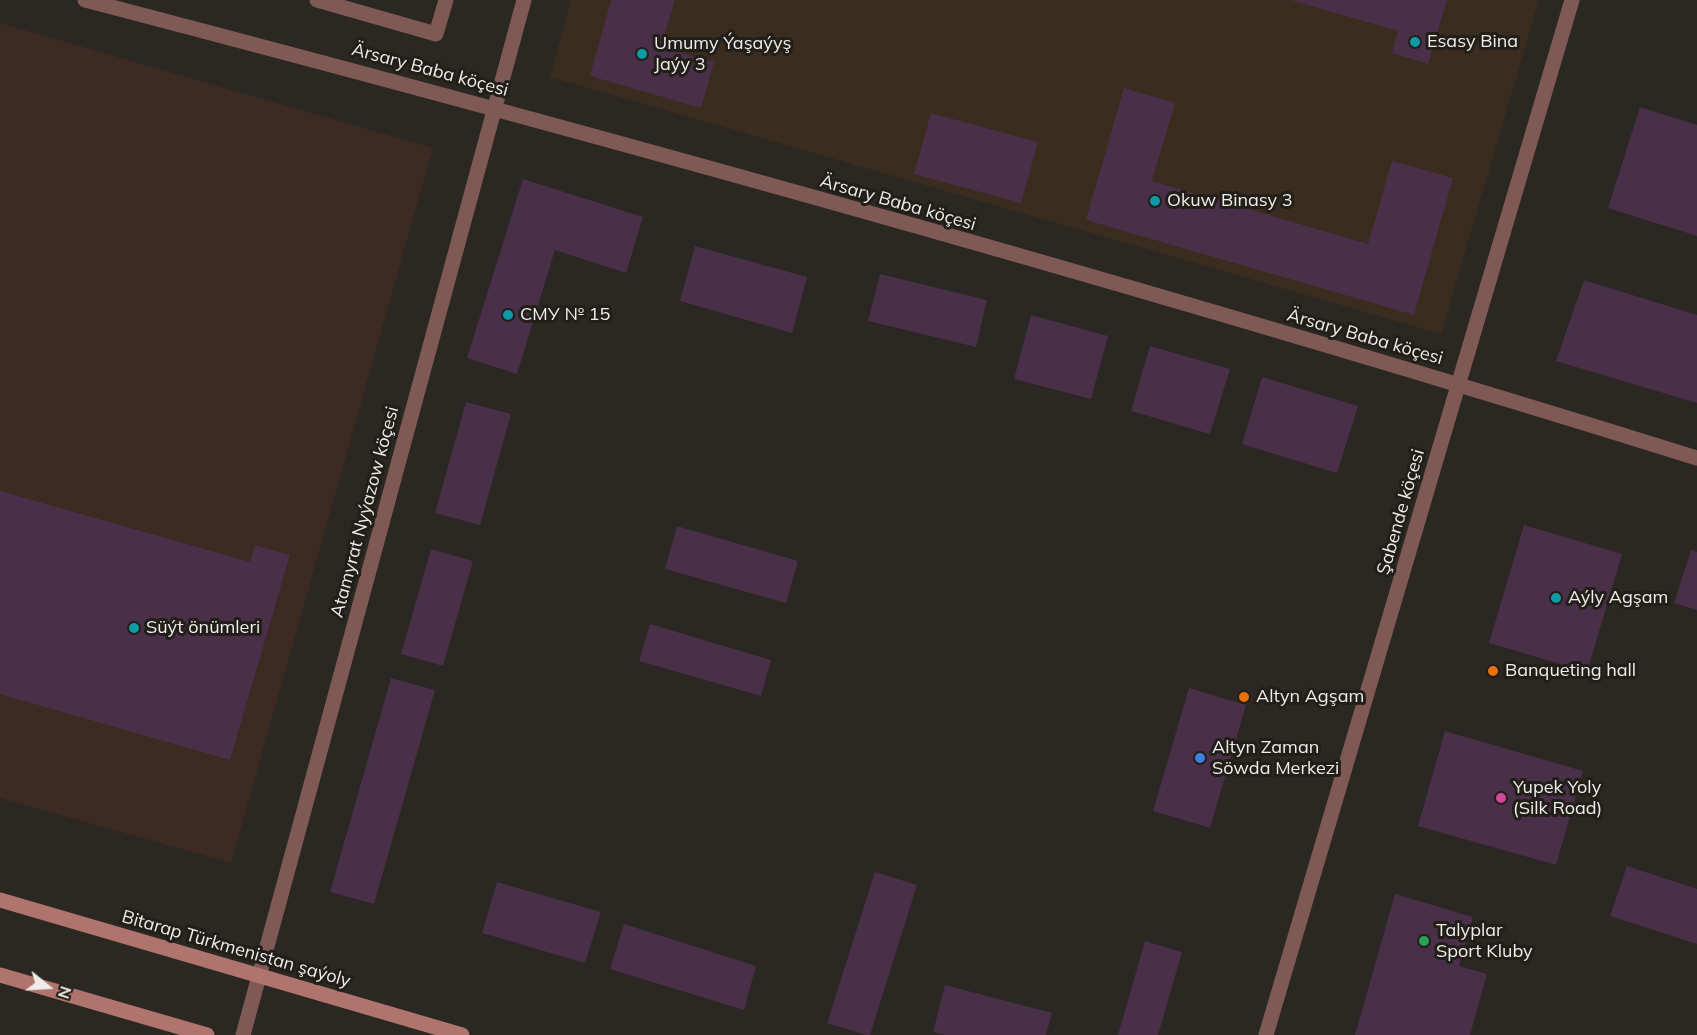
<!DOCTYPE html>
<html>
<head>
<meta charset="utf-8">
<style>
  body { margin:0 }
  #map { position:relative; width:1697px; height:1035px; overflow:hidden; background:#2b2722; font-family:Mulish,sans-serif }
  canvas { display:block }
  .north { position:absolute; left:18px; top:957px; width:60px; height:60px; -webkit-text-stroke:4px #221e19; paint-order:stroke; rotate:108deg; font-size:16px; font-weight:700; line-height:24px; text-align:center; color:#efece9 }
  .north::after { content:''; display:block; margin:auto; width:21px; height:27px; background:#efece9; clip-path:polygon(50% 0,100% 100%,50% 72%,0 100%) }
</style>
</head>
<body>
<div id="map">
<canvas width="1697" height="1035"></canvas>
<div class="north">N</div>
</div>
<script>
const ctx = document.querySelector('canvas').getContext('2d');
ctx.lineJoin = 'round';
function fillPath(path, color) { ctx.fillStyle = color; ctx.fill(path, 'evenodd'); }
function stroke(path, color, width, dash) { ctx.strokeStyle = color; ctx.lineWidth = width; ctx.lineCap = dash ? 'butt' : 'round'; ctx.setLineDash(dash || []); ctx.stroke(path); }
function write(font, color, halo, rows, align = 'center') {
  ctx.font = font + ' Mulish,sans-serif'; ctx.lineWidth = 6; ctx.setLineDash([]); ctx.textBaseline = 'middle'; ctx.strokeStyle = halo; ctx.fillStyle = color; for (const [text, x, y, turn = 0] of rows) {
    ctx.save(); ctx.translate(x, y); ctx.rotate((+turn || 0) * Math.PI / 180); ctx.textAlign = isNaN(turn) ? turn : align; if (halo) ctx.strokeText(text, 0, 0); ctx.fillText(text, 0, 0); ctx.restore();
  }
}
const industrial = new Path2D(`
  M0 23 433 148 231 863 0 798Z`);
const education = new Path2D(`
  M571 0H1539L1441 334 550 77Z`);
const building = new Path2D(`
  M611 0H675L661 47 714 62 701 108 590 76Z
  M1291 0H1447L1428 64 1392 53 1398 31Z
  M1124 88 1175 103 1152 181 1368 244 1392 161 1453 178 1414 315 1086 220Z
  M1640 107 1697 125V236L1608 208Z
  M931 113 1038 142 1021 203 914 174Z
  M523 179 643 217 626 273 555 250 517 374 467 358Z
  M695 246 807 277 792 333 680 301Z
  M880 274 987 300 976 347 868 321Z
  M1584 280 1697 315V403L1556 361Z
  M1031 315 1108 336 1091 399 1014 379Z
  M1150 346 1230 369 1210 434 1131 411Z
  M1262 377 1358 406 1337 473 1242 444Z
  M466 402 511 414 480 525 435 513Z
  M0 491 250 562 255 545 290 555 230 760 0 694Z
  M1524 525 1622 554 1587 672 1489 643Z
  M677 526 798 561 786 603 665 569Z
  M431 549 473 561 443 666 401 654Z
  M1691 550 1697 552V610L1674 603Z
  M650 624 771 660 761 696 639 661Z
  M391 678 435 690 374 904 330 892Z
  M1189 688 1246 705 1210 828 1153 811Z
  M1445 731 1583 771 1556 865 1418 826Z
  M1627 866 1697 889V944L1610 916Z
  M875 872 917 885 870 1035H866L827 1023Z
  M497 882 601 912 585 963 482 933Z
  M1395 894 1473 917 1459 966 1487 974 1470 1035H1355Z
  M624 924 756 966 744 1010 610 969Z
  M1145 941 1182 952 1158 1035H1118Z
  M945 985 1052 1013 1046 1035H945L933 1032Z`);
const minor = new Path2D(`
  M85 0C625 141 1164 292 1697 458
  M317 0 436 34 446 0
  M243 1035 524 0
  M1266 1035 1572 0`);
const secondary = new Path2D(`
  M0 900 462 1035
  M0 975 207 1035`);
const markers = [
  [1415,42,6,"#0f9aa8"],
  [642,54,6,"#0f9aa8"],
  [1155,201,6,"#0f9aa8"],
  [508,315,6,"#0f9aa8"],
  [1556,598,6,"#0f9aa8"],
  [134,628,6,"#0f9aa8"],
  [1493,671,6,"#e8710a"],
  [1244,697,6,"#e8710a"],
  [1200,758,6,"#3f7fe0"],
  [1501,798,6,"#d1479c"],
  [1424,941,6,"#2e9e5b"]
];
const poiNames = [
  ["Esasy Bina",1427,42],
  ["Umumy Ýaşaýyş",654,44],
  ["Jaýy 3",654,65],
  ["Okuw Binasy 3",1167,201],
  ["СМУ № 15",520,315],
  ["Aýly Agşam",1568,598],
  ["Süýt önümleri",146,628],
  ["Banqueting hall",1505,671],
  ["Altyn Agşam",1256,697],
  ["Altyn Zaman",1212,748],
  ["Söwda Merkezi",1212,769],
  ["Yupek Yoly",1513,788],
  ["(Silk Road)",1513,809],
  ["Talyplar",1436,931],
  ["Sport Kluby",1436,952]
];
const streetNames = [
  ["Ärsary Baba köçesi",430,70,15],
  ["Ärsary Baba köçesi",898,203,16],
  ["Ärsary Baba köçesi",1365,337,16],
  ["Atamyrat Nyýazow köçesi",365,512,-75],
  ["Şabende köçesi",1401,512,-74],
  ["Bitarap Türkmenistan şaýoly",236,949,16]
];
fillPath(industrial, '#3d2a23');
fillPath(education, '#3a2c1f');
fillPath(building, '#492f47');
stroke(minor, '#7f5954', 15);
stroke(secondary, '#af746c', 15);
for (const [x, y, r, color] of markers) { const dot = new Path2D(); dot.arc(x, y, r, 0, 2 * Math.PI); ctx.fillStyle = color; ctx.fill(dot); stroke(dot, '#221e19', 2); }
write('18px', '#efece9', '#221e19', poiNames, 'left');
write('18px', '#efece9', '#221e19', streetNames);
</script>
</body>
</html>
